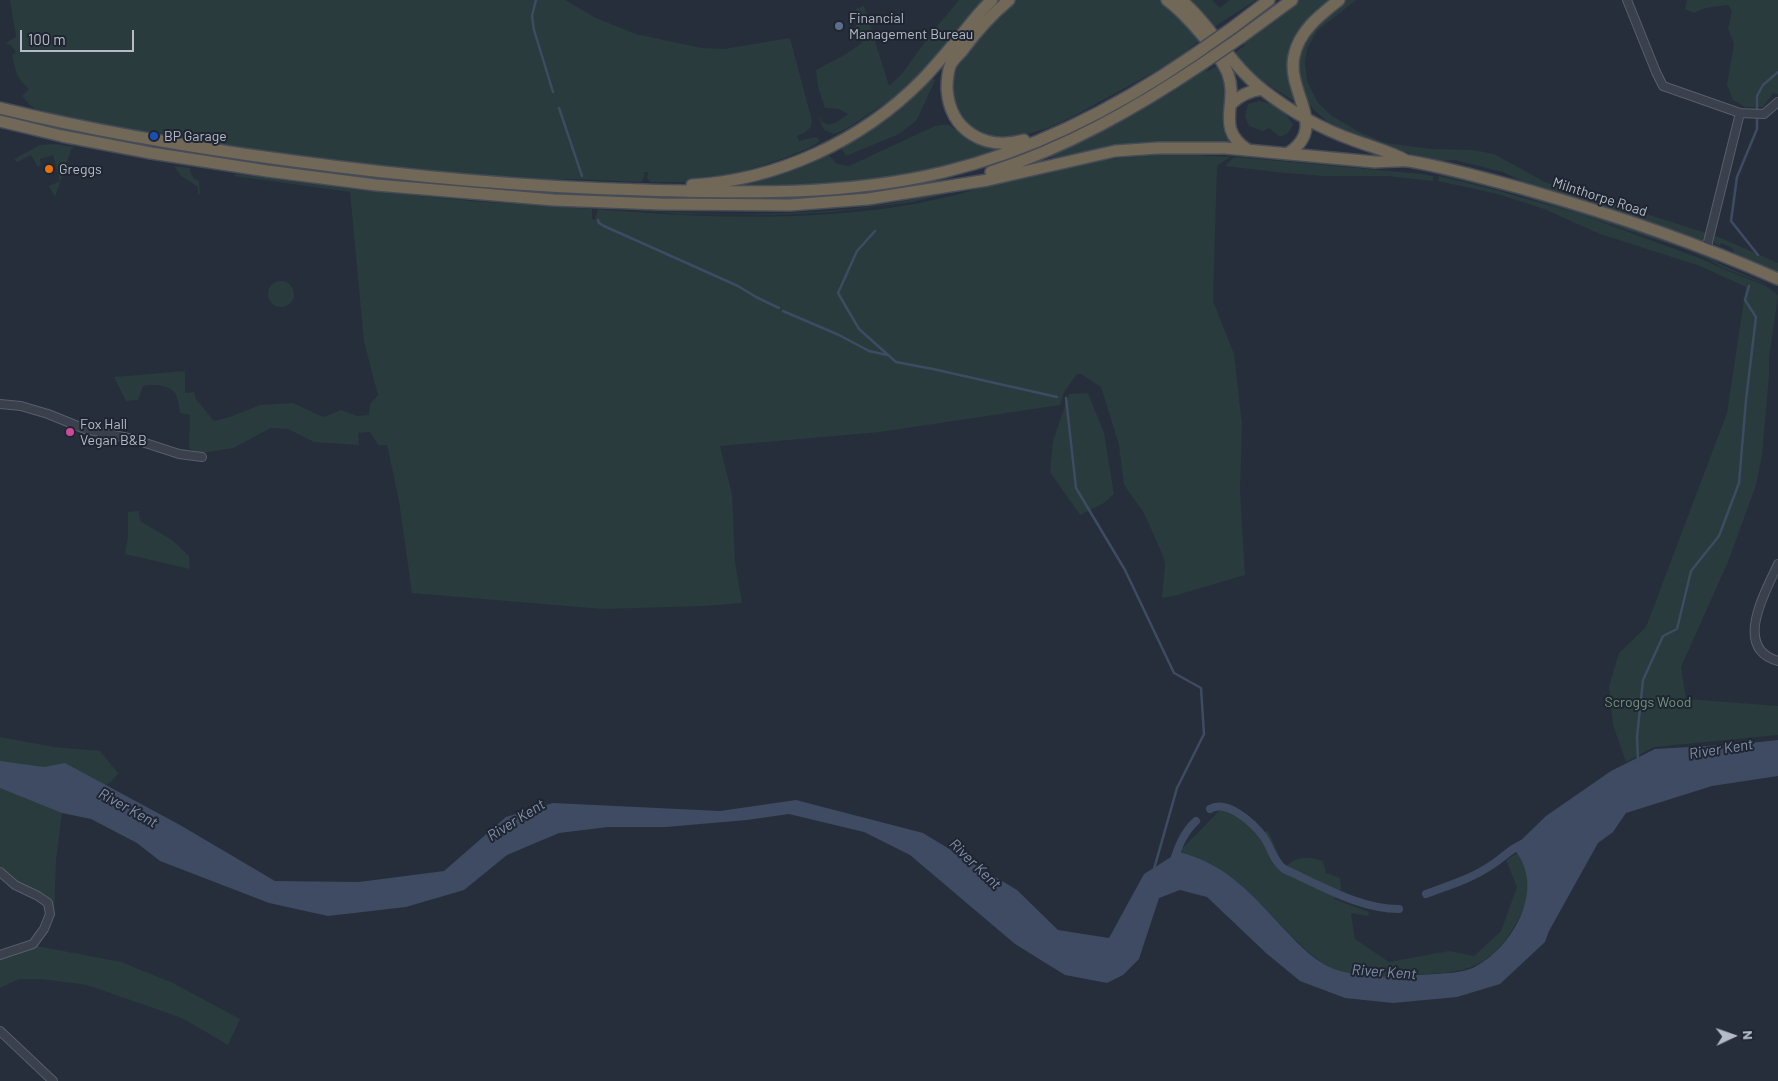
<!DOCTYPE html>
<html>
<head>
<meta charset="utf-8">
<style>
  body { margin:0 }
  #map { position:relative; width:1778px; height:1081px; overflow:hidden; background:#262e3b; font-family:Barlow,sans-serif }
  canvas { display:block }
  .north { position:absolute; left:1708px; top:1011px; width:50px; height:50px; -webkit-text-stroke:4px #1f2531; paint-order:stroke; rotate:87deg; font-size:14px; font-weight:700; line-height:20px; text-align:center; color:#b6bcc7 }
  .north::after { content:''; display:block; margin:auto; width:18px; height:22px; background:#b6bcc7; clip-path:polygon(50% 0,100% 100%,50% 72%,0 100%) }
  .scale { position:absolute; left:20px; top:30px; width:114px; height:22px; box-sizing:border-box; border:2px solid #b6bcc7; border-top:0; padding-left:6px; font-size:15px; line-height:18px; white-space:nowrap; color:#b6bcc7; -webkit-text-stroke:4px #1f2531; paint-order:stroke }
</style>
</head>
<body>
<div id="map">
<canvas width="1778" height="1081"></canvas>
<div class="north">N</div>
<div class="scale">100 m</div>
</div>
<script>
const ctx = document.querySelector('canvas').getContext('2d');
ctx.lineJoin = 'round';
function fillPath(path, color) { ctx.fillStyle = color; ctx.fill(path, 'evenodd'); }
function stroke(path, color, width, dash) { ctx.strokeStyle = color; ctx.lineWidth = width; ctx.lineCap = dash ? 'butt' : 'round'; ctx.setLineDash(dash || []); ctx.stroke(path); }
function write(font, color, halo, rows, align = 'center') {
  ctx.font = font + ' Barlow,sans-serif'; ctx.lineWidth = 4; ctx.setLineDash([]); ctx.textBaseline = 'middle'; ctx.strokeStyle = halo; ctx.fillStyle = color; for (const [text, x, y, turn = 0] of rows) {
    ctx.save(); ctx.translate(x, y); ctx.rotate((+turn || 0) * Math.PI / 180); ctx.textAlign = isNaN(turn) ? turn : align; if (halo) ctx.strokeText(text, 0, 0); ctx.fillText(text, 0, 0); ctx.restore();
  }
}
const green = new Path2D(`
  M10 0H565L596 18 636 34 701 48 724 49 790 38 812 121C811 131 805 132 797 136L799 141 814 137 818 138 819 142 809 148 784 158 727 177 687 182H650L647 178 648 172H644V177L641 182 573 179 516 180 413 171 183 141 158 133 127 132 69 118 36 109 30 105 22 96 29 89C16 77 16 72 12 55L16 52 10 44 8 45 6 43 16 37Z
  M959 0H986L925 70 899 94 846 129 834 134 824 130 817 114C826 132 836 123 848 114L839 109 825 108 818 87 816 70 846 54 862 43 855 27 859 21 856 9 864 6 889 86 901 75 933 31Z
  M1017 0H1161C1175 10 1190 26 1199 41L1190 48 1192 51 1072 117 1048 128 1007 140 980 135 961 117 952 97 953 77 960 60 980 35 1006 8Z
  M1190 0H1212L1220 8 1230 0H1256L1214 27Z
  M1299 0H1334L1301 31 1296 100 1294 101 1259 79 1235 53 1245 45 1242 42Z
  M1344 0H1356L1317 31 1307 49 1305 62 1307 81 1318 103 1332 116 1359 132 1386 143 1431 149 1474 150 1494 154 1545 182 1706 233V239L1699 241 1556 191 1526 183 1503 172 1455 160 1440 161 1384 147 1328 122 1315 111 1305 99 1300 87 1298 66 1301 48 1311 29Z
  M1687 0H1778V94L1773 93 1763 107H1745L1733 100 1727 85 1734 44 1728 29 1732 11 1728 5 1705 8 1694 13 1685 9Z
  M1218 66C1223 76 1226 86 1227 97 1227 118 1215 120 1230 143H1156L1103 148 1052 158 1051 157V155C1105 130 1155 101 1205 68L1208 71Z
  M933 78 935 81 916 121 899 134 846 156 840 146 901 107Z
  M1259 101C1276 105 1284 109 1293 125L1288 133 1280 137 1269 128 1263 131 1249 126 1245 116 1248 104Z
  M942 125H949L974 142 998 148V151C960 161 922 174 883 179 832 187 781 187 729 188L728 185 827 153 837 164 849 166 935 126Z
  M55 144 74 147 71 150 55 197 49 186 60 181 53 155 40 159 41 165 38 167 31 155 17 162 14 159 40 145Z
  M1192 151 1229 153 1230 154 1177 153 1115 157 1058 166 913 202 832 212 776 215 681 214 598 207C610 203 652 212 668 212 725 215 782 215 838 210 919 204 992 178 1071 162 1111 154 1151 152 1192 151Z
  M1186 154 1230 157 1217 166 1213 301 1234 354 1242 424 1240 492 1245 575 1177 595 1162 598 1165 564 1163 556 1144 513 1124 485 1119 445 1101 387 1081 374H1077L1064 392 1060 405 880 432 720 446 732 494 735 562 742 603 704 606 603 609 412 593 399 501 387 445H378L370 432 358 433 359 445 314 442 288 429 271 428 233 448 209 452H193L189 447 190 415 180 413C179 407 178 398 175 393 168 384 152 384 143 386L138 400 126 401 114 377 185 371V393L194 392 196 399 214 421 230 417 260 405 293 403 323 417 341 410 357 416 369 415 370 404 378 395 364 342 350 192 234 176 236 174 349 189 471 201 592 209V219L595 220 598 209C701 218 805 222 908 205 946 199 984 186 1022 177 1061 168 1101 159 1141 156 1156 154 1171 155 1186 154Z
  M1237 157 1422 174 1433 176V181L1386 176H1324L1285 173 1225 166 1233 158Z
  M174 166 190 168C190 174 193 179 199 181L200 194H198V187L180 175Z
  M1439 174 1512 191 1622 225 1709 258 1724 266 1764 283 1767 285 1723 268 1708 259 1684 249 1582 215 1702 259 1723 269 1766 286 1778 295 1769 358V376L1762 455 1756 485 1728 562 1681 667 1686 699 1778 706V735L1654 747 1626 762 1613 725 1609 687 1619 653 1646 627 1727 413 1746 287 1700 266 1600 234 1544 209 1498 194 1438 181 1439 176 1496 190 1576 213 1512 193 1439 175Z
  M1716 236 1778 263V273L1735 255 1732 248 1721 243 1720 246 1714 243V237Z
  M268 294a13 13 0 1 1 26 0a13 13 0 1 1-26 0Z
  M1088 393 1104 433 1114 494 1104 503 1080 515 1050 472 1053 441 1069 394Z
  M139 511 140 521 172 540 189 556 190 569 125 554 128 537V512Z
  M0 737 54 747 100 751 118 773 111 782 62 813 56 860 54 919 50 914 48 903 0 871Z
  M1226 809 1244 818 1256 833 1268 831 1278 853 1279 863 1283 866C1290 865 1292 860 1298 859 1306 856 1315 859 1323 861L1326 873 1340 878 1341 889 1334 899 1369 912 1368 916 1351 913 1355 939 1389 962 1449 951 1474 956 1501 931 1517 887 1506 860 1517 853C1520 859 1525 866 1527 873 1532 892 1524 911 1514 927 1492 964 1470 972 1429 974 1401 976 1358 981 1331 968 1313 958 1299 944 1285 929 1252 895 1227 864 1179 852L1219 811Z
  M37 946 121 962 173 983 240 1019 228 1045 182 1018 87 985 42 979H19L0 988V959Z`);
const water = new Path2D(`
  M1778 740V776L1712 786 1626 813 1613 832 1598 843 1549 931 1545 942 1500 984 1457 997 1393 1003 1345 998 1300 981 1266 953 1207 897 1180 890 1159 898 1139 959 1123 975 1107 983 1065 975 1015 944 910 855 864 832 789 814 747 820 666 827H608L559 833 507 855 464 890 406 907 328 916 269 903 160 861 137 843 91 819 62 813 0 788V761L44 767 65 763 180 825 275 881 359 882 444 871 506 817 553 803 720 811 796 800 923 833 1017 890 1058 930 1109 938 1144 874 1179 852C1228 864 1254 897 1287 932 1300 946 1316 962 1334 969 1366 980 1403 976 1436 974 1447 973 1459 973 1470 969 1492 960 1512 937 1521 915 1531 891 1530 868 1513 848L1546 816 1611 771 1655 749 1741 744Z`);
const stream = new Path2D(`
  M536 0 532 16 534 30 553 92
  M559 108 582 176
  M598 220 599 223 604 226 738 286 756 297 779 308
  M875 231 857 251 838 293 859 329 896 362 933 369 1057 397
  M1758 255 1731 221 1737 177 1757 129V96L1763 85 1778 72
  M783 311 839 335 869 351 887 355
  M1066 398 1076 488 1125 570 1174 673 1201 688 1204 734 1177 788 1154 869
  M1638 760 1637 737 1643 680 1663 636 1677 629 1691 571 1719 536 1739 483 1746 400 1756 317 1745 300 1749 286`);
const canal = new Path2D(`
  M1210 809C1227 799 1253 823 1263 836 1271 847 1273 861 1284 869 1320 885 1359 909 1399 909
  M1173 863C1178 847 1183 833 1196 821
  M1426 894C1447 886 1471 879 1490 866 1502 859 1510 849 1522 844`);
const minor = new Path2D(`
  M1627 0 1656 72 1663 86 1740 113 1764 114 1778 102
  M1706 250 1740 113
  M0 404 21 406 48 414 85 429 133 439 179 454 202 457
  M1778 564C1766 591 1732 648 1778 661
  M0 872 15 885 38 896 48 903 50 914 44 929 33 944 0 955
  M0 1031 53 1081`);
const highway = new Path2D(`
  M1009 0C991 15 976 32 962 51 958 55 952 61 950 66 948 72 947 82 947 89 950 131 985 151 1024 140
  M1167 0C1186 14 1219 52 1228 74 1239 104 1214 128 1248 150
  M1181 0C1212 26 1229 64 1263 90 1290 111 1322 129 1353 140 1371 147 1390 151 1407 161
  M1232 28 1269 0
  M1240 38 1292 0
  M1231 104C1240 95 1249 91 1262 89
  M0 108C94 131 190 147 286 160 404 176 523 187 643 190 744 193 845 196 944 172 1035 150 1118 107 1195 54
  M0 121 62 136 151 153 267 171 376 185 554 200 660 204 790 205 868 199 988 180 1115 151 1158 148H1225L1375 162C1386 162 1398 160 1409 161 1450 168 1491 180 1531 191 1615 215 1699 244 1778 279
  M1287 154C1330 127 1286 93 1294 56 1299 31 1320 15 1339 0
  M991 172C1067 147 1135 109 1202 64
  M692 185C777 180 862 141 922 80 938 63 952 46 967 28 975 18 983 8 992 0`);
const highwayBridge = new Path2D(`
  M1195 54 1232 28
  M1202 64 1240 38`);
const markers = [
  [839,26,5,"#5c6f8a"],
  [154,136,5,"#1a4fb4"],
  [49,169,5,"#e8710a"],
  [70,432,5,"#d1479c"]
];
const poiNames = [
  ["Financial",849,18],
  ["Management Bureau",849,34],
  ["BP Garage",164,136],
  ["Greggs",59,169],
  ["Fox Hall",80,424],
  ["Vegan B&B",80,440]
];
const streetNames = [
  ["Milnthorpe Road",1600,197,18]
];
const parkNames = [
  ["Scroggs Wood",1648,702]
];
const waterNames = [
  ["River Kent",1721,749,-9],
  ["River Kent",128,808,29],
  ["River Kent",516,820,-32],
  ["River Kent",975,864,44],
  ["River Kent",1384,972,4]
];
fillPath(green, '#293b3d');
fillPath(water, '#3e4b62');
stroke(stream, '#3e4b62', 2.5);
stroke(canal, '#3e4b62', 8);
stroke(minor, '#585e6a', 10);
stroke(highway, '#454b57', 14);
stroke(minor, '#3a404c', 8);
stroke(highway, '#716858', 11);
stroke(highwayBridge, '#454b57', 14, []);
stroke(highwayBridge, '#716858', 11);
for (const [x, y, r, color] of markers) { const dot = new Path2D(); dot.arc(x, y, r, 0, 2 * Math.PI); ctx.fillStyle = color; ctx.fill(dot); stroke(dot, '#1f2531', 2); }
write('14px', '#b6bcc7', '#1f2531', poiNames, 'left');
write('14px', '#b6bcc7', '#1f2531', streetNames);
write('14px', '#6f957a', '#1f2531', parkNames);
write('italic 15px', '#8190ab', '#1f2531', waterNames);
</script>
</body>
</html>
